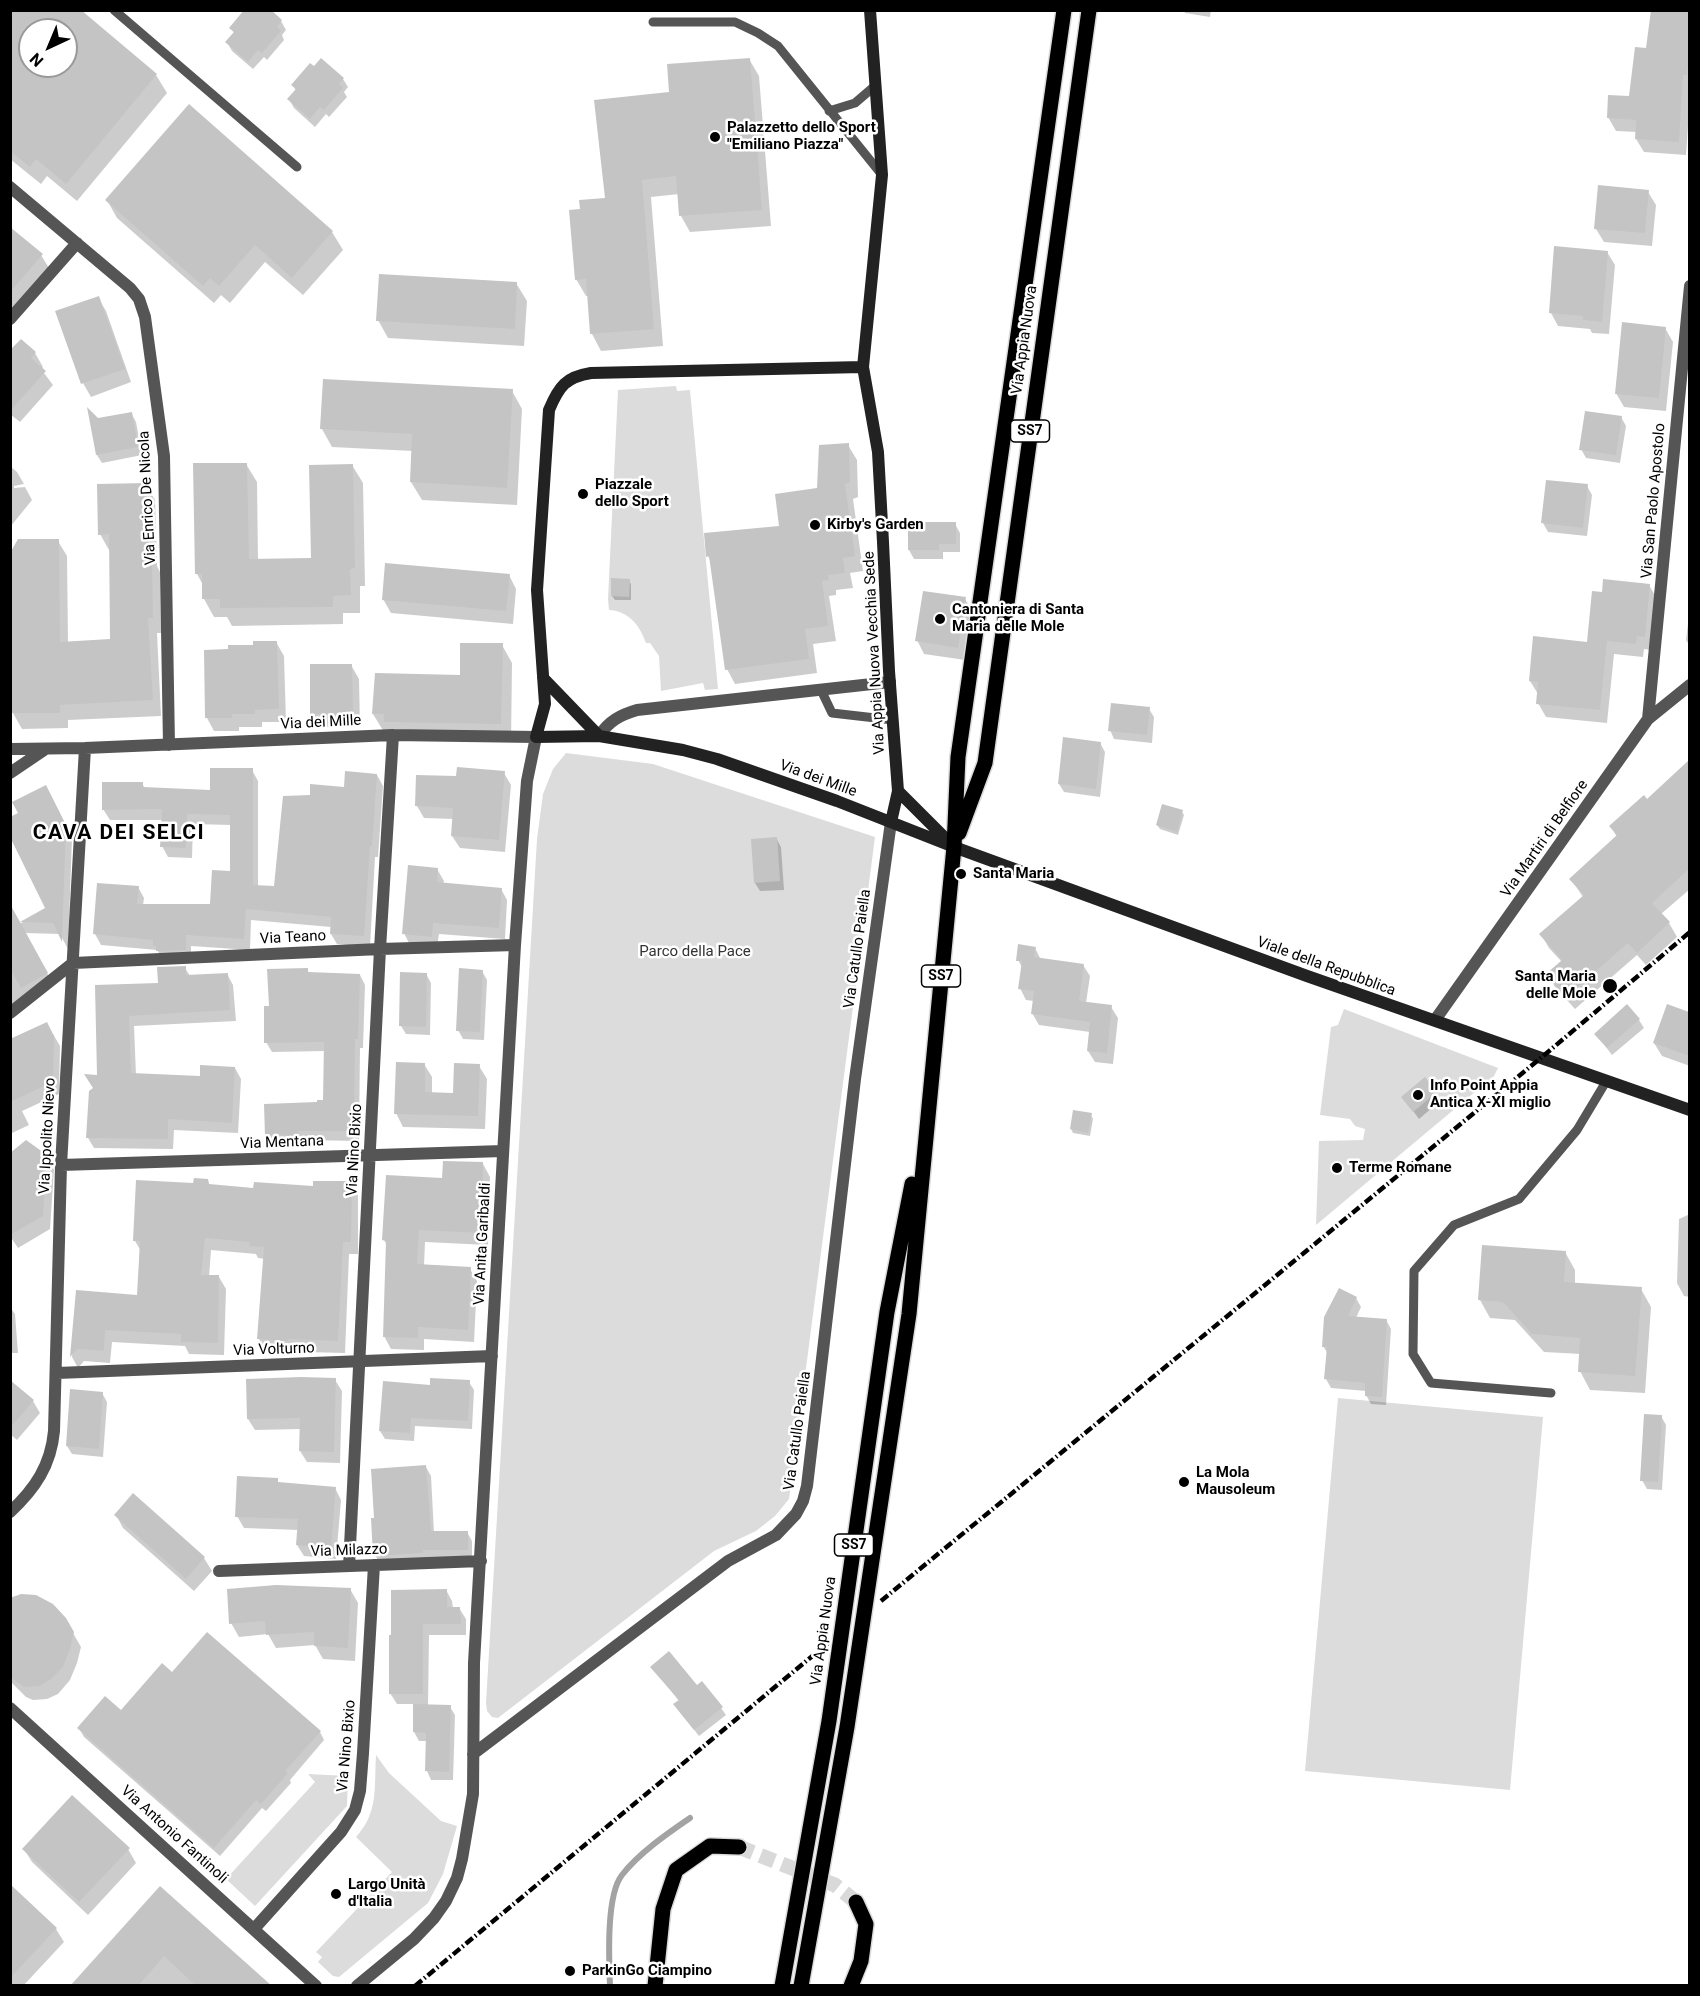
<!DOCTYPE html>
<html>
<head>
<meta charset="utf-8">
<style>
  body { margin:0 }
  #map { position:relative; width:1700px; height:1996px; overflow:hidden; background:#fff; font-family:Roboto,sans-serif }
  canvas { display:block }
  .frame { position:absolute; inset:0; border:12px solid #000; pointer-events:none }
  .north { position:absolute; left:18px; top:18px; width:60px; height:60px; box-sizing:border-box; background:#fff; border:2px solid #999; border-radius:50%; rotate:224deg; font-size:16px; font-weight:700; line-height:24px; text-align:center; color:#000 }
  .north::after { content:''; display:block; margin:auto; width:21px; height:27px; background:#000; clip-path:polygon(50% 0,100% 100%,50% 72%,0 100%) }
</style>
</head>
<body>
<div id="map">
<canvas width="1700" height="1996"></canvas>
<div class="frame"></div>
<div class="north">N</div>
</div>
<script>
const ctx = document.querySelector('canvas').getContext('2d');
ctx.lineJoin = 'round';
function fillPath(path, color) { ctx.fillStyle = color; ctx.fill(path, 'evenodd'); }
function stroke(path, color, width, dash) { ctx.strokeStyle = color; ctx.lineWidth = width; ctx.lineCap = dash ? 'butt' : 'round'; ctx.setLineDash(dash || []); ctx.stroke(path); }
function write(font, color, halo, rows, align = 'center') {
  ctx.font = font + ' Roboto,sans-serif'; ctx.lineWidth = 5; ctx.setLineDash([]); ctx.textBaseline = 'middle'; ctx.strokeStyle = halo; ctx.fillStyle = color; for (const [text, x, y, turn = 0] of rows) {
    ctx.save(); ctx.translate(x, y); ctx.rotate((+turn || 0) * Math.PI / 180); ctx.textAlign = isNaN(turn) ? turn : align; if (halo) ctx.strokeText(text, 0, 0); ctx.fillText(text, 0, 0); ctx.restore();
  }
}
const green = new Path2D(`
  M676 386 677 391 690 390 718 689 705 690 703 683 661 691 659 656 650 643H646C640 626 629 611 609 610L608 599 618 390Z
  M566 753 653 764 875 837 789 1499 775 1516 756 1531 714 1551 498 1718 492 1717 487 1711 486 1703 537 839 543 794 553 769Z
  M1344 1009 1498 1068 1494 1076 1316 1225 1319 1141 1363 1140 1365 1129 1355 1126 1350 1119 1320 1115 1331 1027 1338 1025Z
  M1338 1398 1543 1417 1510 1790 1305 1771Z
  M376 1755 389 1773 441 1821 457 1826 443 1874 428 1903 339 1977 333 1976 318 1962 322 1957 316 1952 392 1872 356 1837C379 1812 374 1787 376 1755Z
  M308 1774 348 1776 347 1806 255 1906 226 1879 315 1782Z`);
const shadow = new Path2D(`
  M10 10H79L156 75 167 93 77 201 47 176 41 184 10 159ZM30 30H66V66H30Z
  M269 10 281 21 286 30 282 35 284 40 267 60 264 57 253 69 232 51 227 42 234 33 231 28Z
  M1184 10H1211L1210 17 1185 13Z
  M1652 10H1690V96L1686 155 1644 152 1636 139 1637 132 1616 131 1608 117 1631 98 1647 50Z
  M749 59 759 76 771 226 690 232 681 216 679 194 651 197 663 346 601 351 592 334 588 296H586L576 279 581 211 607 199Z
  M343 79 348 87 344 92 347 97 329 117 326 114 315 127 294 108 289 99 296 91 293 85Z
  M1648 192 1656 205 1652 246 1604 242 1596 229Z
  M107 200 332 232 343 250 303 295 265 262 230 303 221 295 214 303 117 218Z
  M10 228 41 255 49 268 10 314Z
  M1607 252 1615 265 1609 334 1592 333 1590 329 1558 326 1551 313Z
  M516 283 527 301 524 346 388 338 378 320Z
  M98 298 106 311 131 382 91 397 83 383 57 312Z
  M1665 328 1673 342 1666 411 1624 407 1616 393Z
  M21 341 35 353 43 367 41 369 53 385 20 422 10 414V349L12 350Z
  M512 391 522 409 517 505 422 500 411 482 413 451 332 447 322 429Z
  M89 411 98 420 131 413 136 422 142 455 102 463 97 455Z
  M1621 417 1626 426 1620 463 1586 458 1581 449Z
  M848 445 857 460 858 497 853 499 863 571 850 573 853 588 836 590V595L829 596 836 641 813 644 817 673 735 684 727 669 712 564 708 556 781 528 818 489Z
  M246 464 257 482 258 560 312 559 352 465 363 483 365 586H360V613H343V624L232 626 227 617H214L204 599 203 585 197 574Z
  M10 466 17 472 24 484 14 486V488L25 487 32 500 11 526Z
  M146 484 155 500 157 566 160 572 161 633H157L161 716 68 720V728L22 729 13 713 10 555 58 541 67 556 68 643 111 641 110 550H109L100 534Z
  M1587 486 1592 495 1587 536 1548 532 1543 523Z
  M909 524H955L960 533V552H943V559H914L909 550Z
  M509 575 516 589 513 624 391 613 383 599Z
  M629 581 631 584V600H615L612 596Z
  M1649 585 1657 599 1652 650 1644 649 1643 657 1614 654 1607 723 1546 717 1538 703V694L1530 681 1588 644Z
  M965 599 973 612 965 660 924 654 917 640Z
  M1690 607V646L1686 640Z
  M276 642 284 656 286 722H262V727H239V731H214L207 718 205 651H229Z
  M502 645 512 663 511 742 384 732 373 714 377 675 461 676Z
  M351 665 359 679 360 727H319L312 714Z
  M1149 709 1154 717 1152 743 1114 739 1110 730Z
  M1100 743 1105 752 1100 797 1064 792 1059 784Z
  M1690 762V889L1661 914 1669 923 1677 937 1646 965 1637 955 1575 1009 1555 987 1548 974 1562 962 1549 948 1541 934 1583 897 1571 879 1617 837 1611 827 1647 801Z
  M252 770 258 781V887L276 888 312 797 346 789 377 775 383 786 378 857H375L370 947 337 944 331 934V927L251 920 250 950 191 946V960L164 961 157 950 101 945 95 934 138 887 144 898 143 905H211L231 873V825L193 824 192 858 168 857 162 846 163 820H110L103 809 142 783 145 789 212 792Z
  M504 773 511 785 505 852 460 848 452 836 454 819 424 818 417 806 457 778Z
  M52 798 72 838 68 949 60 934 25 933 53 984 10 1010V929L47 909Z
  M1182 812 1184 815 1178 835 1160 829 1157 825Z
  M776 838 781 847 784 890 760 891 755 883Z
  M437 869 444 881 443 884 501 889 507 900 505 939 439 934 437 947 410 945 404 933Z
  M1035 948 1041 960 1083 965 1090 976 1086 1003 1111 1007 1118 1018 1113 1064 1095 1062 1088 1051 1090 1032 1039 1025 1032 1013 1034 1001 1026 1000 1020 988 1023 969 1018 960Z
  M185 968 190 976 227 974 233 985 236 1021 134 1026 136 1075 201 1078 235 1068 241 1079 238 1133 174 1130 173 1149 94 1148 88 1138 94 1088 99 1077 96 986 160 984Z
  M307 969 309 973 360 975 365 985 363 1048H360L359 1141 303 1140V1144L272 1146 266 1136 325 1101 326 1051 272 1052 266 1042 270 1008Z
  M482 971 487 980 484 1040 463 1039 458 1030Z
  M426 974 431 983 430 1035 406 1034 401 1026Z
  M1668 1006 1690 1014V1066L1662 1056 1654 1043Z
  M1639 1020 1644 1028 1612 1055 1596 1034Z
  M53 1034 60 1046 59 1094 22 1111 29 1125 10 1134V1055Z
  M424 1064 432 1077V1093L454 1094 479 1066 487 1079 485 1129 403 1127 396 1113Z
  M1435 1093 1440 1101 1419 1119 1403 1097Z
  M1091 1115 1093 1119 1090 1136 1073 1133 1071 1129Z
  M10 1154 46 1156 54 1170 50 1229 18 1248 10 1236Z
  M483 1164 490 1177 488 1245 425 1242 424 1266 470 1269 477 1281 474 1342 424 1339V1350L391 1349 384 1336 388 1247 384 1240 444 1180Z
  M207 1180 210 1186 255 1190 315 1188 351 1182 358 1195V1254H349L345 1353 266 1351 259 1339 265 1259 258 1258 256 1254 211 1250 209 1277H219L226 1289 224 1355 189 1354 185 1346 112 1342 110 1363 84 1361 78 1368 72 1357 77 1291 139 1296 141 1251 135 1241 195 1185Z
  M1690 1214V1297L1684 1296 1677 1283 1679 1219Z
  M1565 1252 1575 1270V1284L1641 1289 1651 1307 1645 1393 1590 1390 1580 1371 1581 1354 1544 1352 1515 1320 1490 1318 1480 1300Z
  M1356 1298 1361 1307 1356 1318 1386 1320 1391 1329 1386 1405 1371 1404 1366 1395V1391L1331 1388 1326 1379 1328 1354 1323 1346Z
  M10 1307 15 1314 18 1353H10Z
  M335 1380 342 1391 340 1463 307 1462 300 1451 301 1429 255 1430 248 1419Z
  M10 1382 33 1401 40 1413 17 1440 10 1434Z
  M469 1382 474 1390 472 1429 415 1426 414 1441 385 1439 380 1431 432 1387Z
  M102 1393 107 1402 103 1457 72 1454 67 1446Z
  M1661 1416 1666 1425 1662 1490 1647 1489 1642 1480Z
  M426 1467 431 1476 434 1533 467 1532 472 1541V1558L380 1564 375 1555 376 1519Z
  M277 1480 279 1484 335 1488 341 1500 336 1559 304 1556 297 1545 299 1530 244 1528 237 1516Z
  M116 1515 204 1558 212 1571 194 1591 123 1528Z
  M350 1589 358 1603 355 1661 323 1659 315 1645 276 1648 268 1634 239 1637 231 1623Z
  M446 1590 452 1601 453 1608H459L466 1619V1635H429L428 1706 450 1707 455 1715 453 1780H431L427 1771V1741H419L414 1732 415 1704H397L390 1693V1637Z
  M10 1600 73 1633 81 1647 77 1663 70 1680 58 1694 47 1699 33 1700 26 1697 10 1681Z
  M652 1667 697 1687 721 1708 726 1715 699 1736 680 1712 679 1701Z
  M172 1674 320 1732 324 1740 290 1780 291 1783 266 1811 262 1808 220 1856 84 1737 79 1728 121 1712Z
  M24 1849H128L136 1863 88 1915 32 1862Z
  M10 1886 56 1929 64 1942 23 1986H10Z
  M160 1888 269 1986H73Z`);
const stream = new Path2D(`
  M610 1986C609 1959 606 1895 622 1875 639 1853 668 1833 690 1818`);
const building = new Path2D(`
  M10 10H81L157 74 66 184 36 159 30 167 10 151ZM30 30H66V66H30Z
  M244 10H271L282 20 277 27 281 31 262 53 258 50 248 62 225 42 234 32 229 28Z
  M1651 10H1689V56L1687 75H1683L1679 142 1635 139 1636 120 1607 118 1608 95 1629 96 1635 47 1646 48Z
  M321 58 344 78 339 84 343 88 324 110 320 107 310 119 287 99 296 89 291 85 310 63 314 66Z
  M750 58 762 210 679 216 676 176 642 180 654 329 590 334 586 279 575 280 569 210 580 209 579 200 605 198 594 100 669 92 667 64Z
  M189 104 333 231 292 278 255 245 219 286 210 278 203 286 105 200Z
  M1598 185 1649 190 1645 233 1594 229Z
  M10 227 43 254 10 292Z
  M1554 246 1608 251 1602 322 1583 320V316L1549 313Z
  M379 274 517 282 515 329 376 321Z
  M99 296 125 369 81 384 55 311Z
  M1622 322 1666 327 1659 398 1615 394Z
  M21 339 36 352 31 358 46 371 10 411V350Z
  M323 379 513 389 507 488 410 482 412 434 320 429Z
  M87 407 98 418 132 412 138 447 96 455Z
  M1585 411 1622 416 1616 455 1579 450Z
  M849 443 850 482 845 484 855 556 843 558 845 573 828 575 829 580 822 581 828 626 805 629 809 659 725 670 709 556 706 557 704 533 779 526 775 494 817 488 819 445Z
  M193 463H247L249 559 311 558 309 465 353 464 355 568 350 569 351 595 333 596V607L220 608V599H202V574H195Z
  M1546 480 1588 484 1583 528 1541 523Z
  M147 483 149 555H152L153 618H148L153 700 60 705V713H12L10 553 18 539H59L60 642 110 639 109 534 98 535 97 484Z
  M908 522H956V544H939V550H908Z
  M385 563 510 574 506 611 382 600Z
  M611 578 630 579 629 597 611 596Z
  M1603 579 1650 584 1645 637 1637 636 1636 644 1607 641 1600 710 1536 704 1538 682 1529 681 1533 636 1587 642 1592 591 1602 592Z
  M923 591 966 597 958 648 915 641Z
  M253 641H277L279 709 255 710V714H232V718H205L204 650 228 649V645H253Z
  M460 643H503L501 724 384 722V714H372L375 673 460 675Z
  M310 664H352L353 714H310Z
  M1111 703 1150 707 1147 735 1108 731Z
  M1063 737 1101 742 1096 789 1058 784Z
  M1689 760V869L1652 903 1670 922 1637 953 1628 943 1566 997 1546 974 1562 960 1539 934 1584 895 1569 879 1617 835 1609 826 1644 795 1647 799Z
  M457 767 505 771 499 840 451 836 453 808 415 806 416 775 456 776Z
  M210 768H253V885L274 886 283 796 310 795V784L344 787 345 771 377 774 372 846H370L364 936 330 934 331 917 246 909 244 939 186 935V950L156 951V946H153V940L93 934 97 883 139 886 137 904H210L212 870 230 871V815L187 814 186 848 160 847 162 809 102 810V782H143V787L210 790Z
  M46 785 66 825 62 942 53 923 20 922 48 973 21 988 10 969V904L20 922 45 908 10 837V817L18 813 12 802Z
  M1162 804 1183 810 1177 832 1156 825Z
  M777 837 780 881 754 883 751 839Z
  M408 865 438 868 437 882 502 888 499 928 433 923 432 937 402 934Z
  M1018 944 1036 947 1034 957 1084 964 1079 1001 1112 1005 1107 1053 1087 1051 1090 1022 1031 1014 1034 991 1018 989 1022 961H1016Z
  M186 966V975L228 973 230 1010 129 1016 131 1073 200 1076V1065L235 1067 232 1123 168 1119V1139L86 1138 89 1091 93 1088 84 1074 97 1075 95 985 158 983 157 967Z
  M308 968V972L360 974 358 1039H355L354 1131H298L299 1135 265 1136 264 1104 317 1102V1100H323L324 1042 264 1043V1006H269L267 969Z
  M459 968 483 970 480 1032 456 1031Z
  M400 972 427 973 426 1027 399 1026Z
  M1627 1004 1640 1019 1607 1048 1594 1034Z
  M1667 1004 1689 1012V1056L1653 1043Z
  M47 1022 54 1036 53 1082 10 1102V1039Z
  M396 1062 425 1063V1092L453 1093 454 1063 480 1064 478 1116 394 1114Z
  M1425 1077 1437 1092 1413 1112 1401 1097Z
  M1073 1110 1092 1113 1088 1133 1070 1129Z
  M26 1140 47 1155 43 1216 10 1235V1153Z
  M443 1161 483 1162 481 1233 419 1230 417 1264 471 1267 468 1330 418 1327V1338L383 1337 386 1241 382 1240 386 1175 442 1178Z
  M194 1178 208 1179 209 1184 253 1188 254 1182 313 1186V1181H352L351 1242H343L338 1341 288 1339V1341L257 1339 264 1247 249 1246 250 1242 205 1238 201 1275H219L218 1343 181 1342V1334L105 1330 104 1351 77 1349 70 1357 76 1290 137 1295 140 1241H133L136 1180 193 1183Z
  M1482 1245 1566 1251 1564 1282 1642 1287 1635 1376 1578 1372 1580 1338 1532 1334 1503 1302 1478 1300Z
  M1339 1288 1357 1297 1348 1316 1387 1319 1382 1397 1365 1396V1383L1324 1379 1327 1347H1322L1324 1317Z
  M301 1377 336 1378 334 1452 299 1451 300 1418 247 1419 246 1379Z
  M430 1378 470 1380 468 1421 411 1418 410 1433 379 1431 383 1381 430 1385Z
  M10 1380 34 1400 10 1428Z
  M70 1389 103 1392 99 1449 66 1446Z
  M1644 1414 1662 1415 1658 1482 1640 1481Z
  M426 1465 431 1531H468V1550H423V1553L373 1556 371 1518H374L371 1469Z
  M237 1476 278 1478V1482L336 1487 331 1548 296 1545 298 1519 235 1517Z
  M133 1493 205 1557 186 1579 114 1515Z
  M276 1585 351 1588 348 1648 314 1646V1632L266 1635 265 1621 229 1624 227 1589Z
  M447 1589V1607H460L461 1624H423V1694H389V1635H391V1590Z
  M21 1594 36 1595 53 1604 66 1618 74 1632 70 1649 63 1667 50 1680 39 1686 24 1687 10 1677V1598Z
  M207 1632 321 1731 285 1771 288 1773 261 1804 256 1800 214 1848 77 1728 105 1696 121 1710 162 1663 172 1672Z
  M669 1651 697 1685 702 1681 723 1707 694 1730 673 1704 679 1700 650 1667Z
  M413 1704 451 1705 449 1772 425 1771 426 1733 413 1732Z
  M72 1795 130 1848 79 1902 22 1849Z
  M10 1884 57 1928 10 1978Z
  M160 1886 272 1986H196L164 1956 138 1986H70Z`);
const primaryTunnel = new Path2D(`
  M739 1847 835 1885 856 1902`);
const lane = new Path2D(`
  M114 10 297 167
  M653 22H735L758 33 778 46 882 175
  M829 111 855 103 876 85
  M821 690 832 713 893 720
  M1551 1393 1431 1383 1413 1354 1414 1271 1454 1225 1519 1199 1577 1130 1607 1080`);
const street = new Path2D(`
  M10 187 130 288 139 299 145 317 164 456 169 745
  M10 319 77 243
  M1648 719 1690 286
  M599 736C609 721 620 715 637 710L890 682
  M10 749 85 748 393 735 536 737 527 781 515 945 474 1663 473 1794 462 1859 457 1878 446 1901 434 1918 414 1939 357 1986
  M10 773 44 750
  M10 1013 73 963 380 949 515 945
  M1435 1020 1648 719 1690 685
  M61 1165 503 1151
  M57 1373 492 1356
  M10 1512C35 1489 51 1465 54 1431L61 1165 85 748
  M349 1566 380 949 393 735
  M219 1571 481 1561
  M10 1708 316 1986
  M473 1754 728 1561 776 1535 796 1514 803 1501 807 1486 855 1079 891 822
  M254 1929 341 1832 355 1810 360 1791 363 1753 374 1565`);
const secondary = new Path2D(`
  M870 10 882 175 863 367 878 452 883 542 889 671 898 791 891 822
  M863 367 591 373C566 377 559 386 549 410L537 590 545 704 536 737 599 736 683 750 717 759 837 801 954 847 1307 976 1690 1110
  M543 678 599 736
  M898 791 949 842`);
const primary = new Path2D(`
  M959 833 985 763 1089 10
  M655 1986 663 1909 676 1870 710 1846 739 1847
  M782 1986 829 1721 887 1312 912 1184
  M801 1986 847 1727 909 1314 954 847 958 757 1064 10
  M851 1986 861 1961 866 1924 856 1902`);
const rail = new Path2D(`
  M881 1601 1542 1057 1690 932
  M415 1986 828 1643`);
const markers = [
  [715,137,6,"#000"],
  [583,494,6,"#000"],
  [815,525,6,"#000"],
  [940,619,6,"#000"],
  [961,874,6,"#000"],
  [1610,986,8,"#000"],
  [1418,1095,6,"#000"],
  [1337,1168,6,"#000"],
  [1184,1482,6,"#000"],
  [336,1894,6,"#000"],
  [570,1971,6,"#000"]
];
const shields = [
  [1030,431,39],
  [941,976,39],
  [854,1545,39]
];
const shieldNames = [
  ["SS7",1030,431],
  ["SS7",941,976],
  ["SS7",854,1545]
];
const poiNames = [
  ["Palazzetto dello Sport",727,128],
  ["\"Emiliano Piazza\"",727,145],
  ["Piazzale",595,485],
  ["dello Sport",595,502],
  ["Kirby's Garden",827,525],
  ["Cantoniera di Santa",952,610],
  ["Maria delle Mole",952,627],
  ["Santa Maria",973,874],
  ["Santa Maria",1596,977,"right"],
  ["delle Mole",1596,994,"right"],
  ["Info Point Appia",1430,1086],
  ["Antica X-XI miglio",1430,1103],
  ["Terme Romane",1349,1168],
  ["La Mola",1196,1473],
  ["Mausoleum",1196,1490],
  ["Largo Unità",348,1885],
  ["d'Italia",348,1902],
  ["ParkinGo Ciampino",582,1971]
];
const streetNames = [
  ["Via Appia Nuova",1025,340,-82],
  ["Via Enrico De Nicola",148,498,-93],
  ["Via San Paolo Apostolo",1654,501,-85],
  ["Via Appia Nuova Vecchia Sede",875,653,-93],
  ["Via dei Mille",321,723,-3],
  ["Via dei Mille",818,779,20],
  ["Via Martiri di Belfiore",1545,839,-55],
  ["Via Teano",293,938,-3],
  ["Via Catullo Paiella",858,949,-82],
  ["Viale della Repubblica",1326,967,20],
  ["Via Ippolito Nievo",48,1136,-87],
  ["Via Mentana",282,1143,-2],
  ["Via Nino Bixio",355,1150,-87],
  ["Via Anita Garibaldi",483,1244,-87],
  ["Via Volturno",274,1350,-2],
  ["Via Catullo Paiella",798,1431,-82],
  ["Via Milazzo",349,1551,-2],
  ["Via Appia Nuova",824,1631,-82],
  ["Via Nino Bixio",347,1746,-85],
  ["Via Antonio Fantinoli",174,1835,42]
];
const parkNames = [
  ["Parco della Pace",695,952]
];
const districtNames = [
  ["CAVA DEI SELCI",119,834]
];
fillPath(green, '#dcdcdc');
fillPath(shadow, '#0003');
stroke(stream, '#a3a3a3', 6);
fillPath(building, '#c4c4c4');
stroke(primaryTunnel, '#d9d9d9', 15, [15, 8]);
stroke(primary, '#dbdbdb', 18);
stroke(lane, '#555', 9);
stroke(street, '#555', 12);
stroke(secondary, '#222', 12);
stroke(primary, '#000', 15);
stroke(rail, '#000', 4.5, [9, 3, 1.5, 3]);
for (const [x, y, r, color] of markers) { const dot = new Path2D(); dot.arc(x, y, r, 0, 2 * Math.PI); ctx.fillStyle = color; ctx.fill(dot); stroke(dot, '#fff', 2); }
for (const [x, y, w] of shields) { const box = new Path2D(); box.roundRect(x - w / 2, y - 11, w, 22, 4.5); ctx.fillStyle = '#fff'; ctx.fill(box); stroke(box, '#000', 1.5); }
write('bold 14px', '#000', null, shieldNames);
write('bold 15px', '#000', '#fff', poiNames, 'left');
write('15px', '#000', '#fff', streetNames);
write('15px', '#333', '#fff', parkNames);
ctx.letterSpacing = '1.5px';
write('bold 21px', '#000', '#fff', districtNames);
ctx.letterSpacing = '0px';
</script>
</body>
</html>
